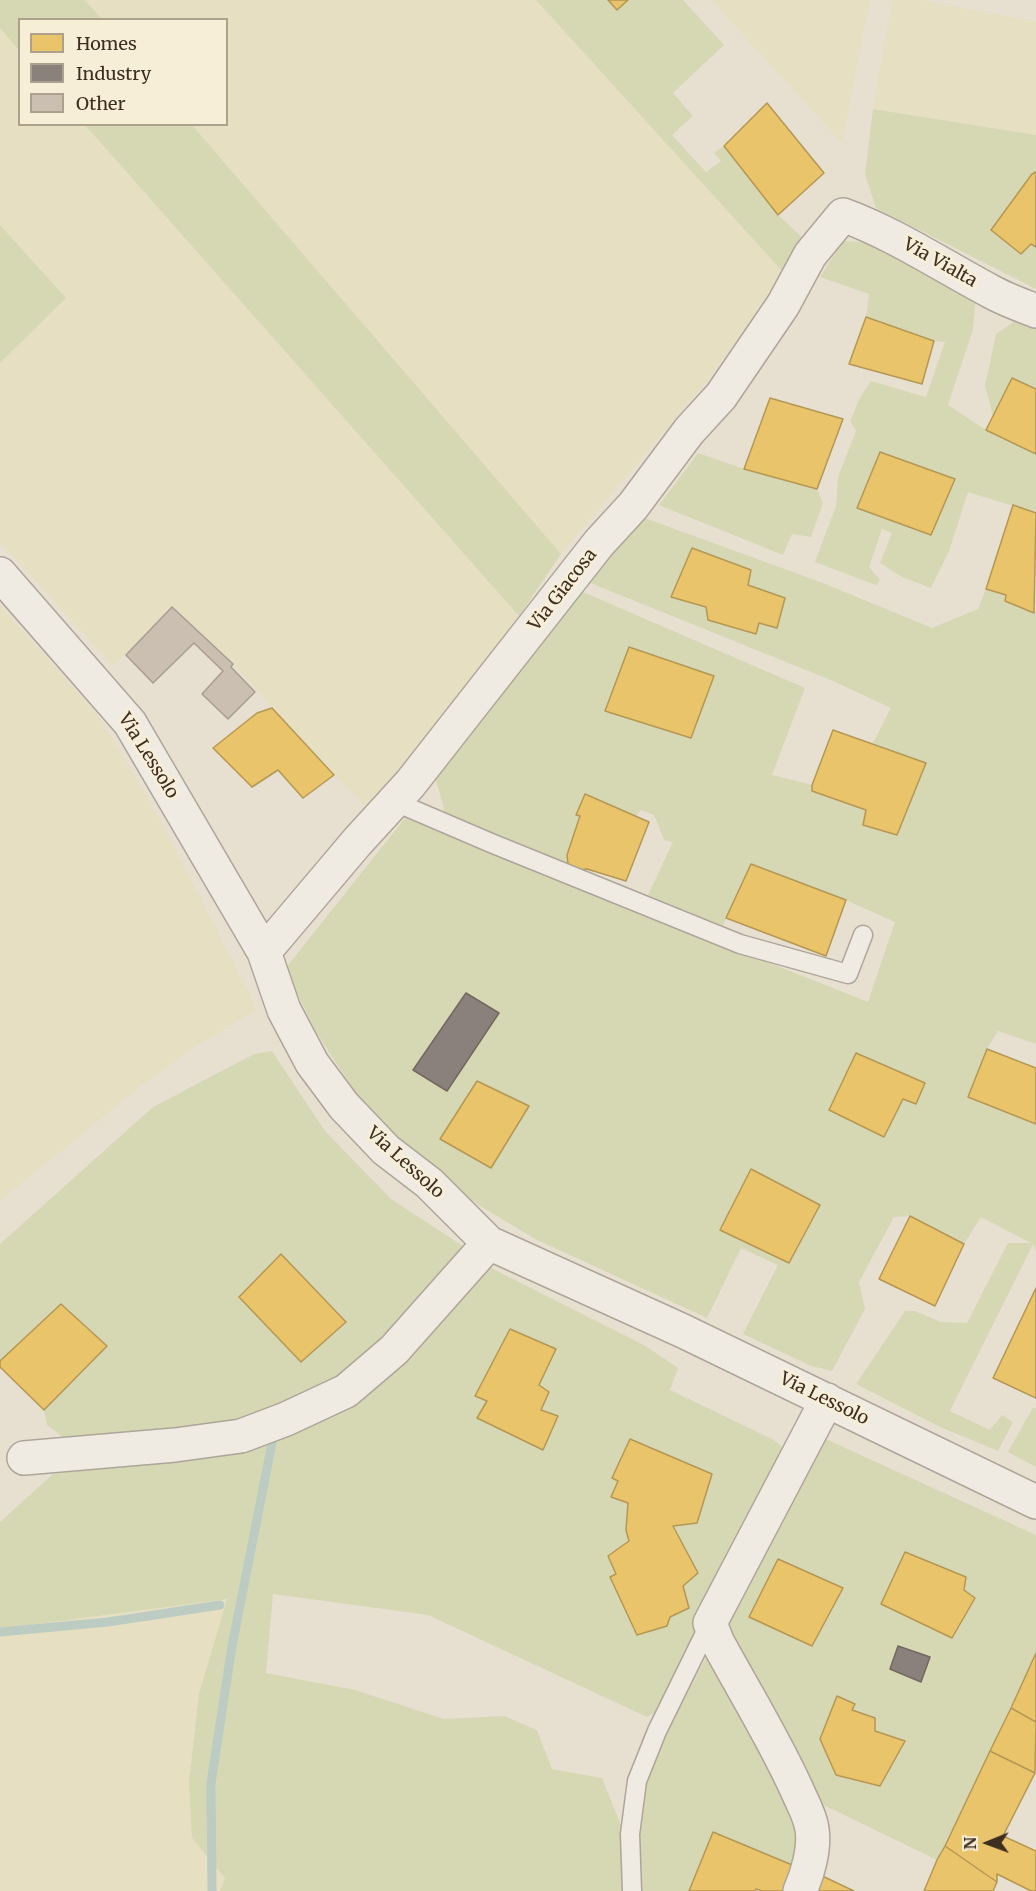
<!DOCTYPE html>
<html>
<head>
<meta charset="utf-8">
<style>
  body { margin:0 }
  #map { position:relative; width:1036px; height:1891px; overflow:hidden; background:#e7e0d1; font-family:Merriweather,serif }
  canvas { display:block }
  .legend { position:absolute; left:18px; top:18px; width:210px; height:108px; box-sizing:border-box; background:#f7eed8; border:2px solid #ada18e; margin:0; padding:8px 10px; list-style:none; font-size:18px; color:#3d2e20 }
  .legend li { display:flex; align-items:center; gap:12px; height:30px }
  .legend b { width:30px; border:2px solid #ada18e }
  .north { position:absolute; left:958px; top:1813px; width:60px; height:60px; -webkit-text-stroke:4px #f7eed8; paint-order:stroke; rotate:269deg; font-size:16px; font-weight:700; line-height:24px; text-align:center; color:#3d2e20 }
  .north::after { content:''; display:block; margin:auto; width:21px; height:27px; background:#3d2e20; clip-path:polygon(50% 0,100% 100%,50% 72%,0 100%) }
</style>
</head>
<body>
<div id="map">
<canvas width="1036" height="1891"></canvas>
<ul class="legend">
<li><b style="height:16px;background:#e9c46a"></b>Homes</li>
<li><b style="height:16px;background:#8a817c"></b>Industry</li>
<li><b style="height:16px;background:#cbbfb2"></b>Other</li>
</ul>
<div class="north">N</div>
</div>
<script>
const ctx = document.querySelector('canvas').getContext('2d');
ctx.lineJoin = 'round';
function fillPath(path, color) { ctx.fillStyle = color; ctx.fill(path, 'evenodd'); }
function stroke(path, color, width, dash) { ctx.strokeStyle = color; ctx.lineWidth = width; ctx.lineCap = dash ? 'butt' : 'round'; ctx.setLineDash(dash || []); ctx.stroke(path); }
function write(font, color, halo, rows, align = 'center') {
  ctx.font = font + ' Merriweather,serif'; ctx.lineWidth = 6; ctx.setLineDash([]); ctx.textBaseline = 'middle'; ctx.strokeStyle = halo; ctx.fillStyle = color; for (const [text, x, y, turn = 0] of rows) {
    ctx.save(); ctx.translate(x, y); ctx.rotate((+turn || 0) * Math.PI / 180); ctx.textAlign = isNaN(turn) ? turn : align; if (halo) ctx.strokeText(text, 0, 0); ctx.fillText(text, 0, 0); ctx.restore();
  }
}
const farmland = new Path2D(`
  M85 0H536L783 272 712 375 561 554 192 125 226 124V20L102 19Z
  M711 0H870L842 143Z
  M892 0H921L1036 22V135L873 109Z
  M0 28 19 50 20 124 85 125 519 616 369 809 334 775 233 664 172 608 113 666 0 542V363L65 298 0 225Z
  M0 605 98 715 153 806 249 992 256 1011 192 1049 139 1088 0 1201Z
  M227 1598 199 1694 192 1838 225 1878 220 1891H0V1629Z`);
const green = new Path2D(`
  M0 0H85L102 19 20 20 19 50 0 28Z
  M536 0H608L617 10 628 0H683L724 45 673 93 693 116 672 135 706 172 721 161 714 153 724 146 778 215 804 239 783 272Z
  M873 109 1036 135V289L876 208 865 174Z
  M85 125H192L561 554 519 616Z
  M0 225 66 298 0 363Z
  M843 241 883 243 976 294 973 330 948 405 986 430 1036 454V513L968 492 949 551 931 588 902 577 880 563 892 533 882 529 869 567 880 580 876 585 815 562 836 506 838 477 856 431 850 421 860 398 871 381 926 397 945 342 934 341 866 317 869 294 820 277Z
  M1021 317 1036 324V389L1012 378 993 416 985 386 996 334Z
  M698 453 744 469 817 489 823 503 811 537 792 534 783 555 659 505Z
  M639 516 823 583 932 628 978 609 986 589 1006 595 1005 601 1034 613 1036 609V1044L998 1031 987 1049 968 1097 1036 1124V1251L1033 1244 950 1411 990 1430 1002 1415 1013 1422 998 1451 940 1427 856 1384 905 1311H915L941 1322 967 1323 1008 1243H1031L981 1217 964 1244 910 1216 894 1217 859 1282 865 1309 832 1371 811 1366 743 1334 778 1265 741 1248 707 1318 535 1239 439 1181 378 1127 316 1032 285 969 405 818 868 1002 895 922 846 900 826 956 726 918 723 926 648 895 673 842 664 840 654 815 641 810 635 817 585 794 577 814 580 816 567 855 571 867 445 818 443 804 434 775 576 589 805 688 772 775 812 785V791L866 810 863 825 897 835 926 763 873 743 891 708 833 681 583 580Z
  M272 1051 325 1131 391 1199 466 1248 373 1354 312 1394 255 1417 178 1431 67 1440 47 1425 44 1410 107 1346 62 1304 0 1361V1244L153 1107 254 1054Z
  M485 1265 644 1345 678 1368 670 1390 774 1440 789 1453 687 1657 655 1713 647 1717 428 1615 273 1594 266 1673 355 1690 444 1719 504 1716 537 1730 552 1769 602 1778 622 1828 626 1891H220L225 1878 192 1838 189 1782 199 1694 227 1599 0 1629V1522L53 1474 115 1466 261 1439Z
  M1036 1407V1467L1008 1452 1032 1409Z
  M817 1435 1036 1535V1653L945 1846 937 1860 811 1799 725 1627Z
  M713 1644 797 1800V1867L713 1832 689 1891H641L638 1862 640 1797 667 1732Z`);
const homes = new Path2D(`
  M608 0H628L617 10Z
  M767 103 824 173 778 215 724 146Z
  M1036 172V247L1031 244 1021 254 991 230 1032 174Z
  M866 317 934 341 922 384 849 364Z
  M1012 378 1036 389V454L986 430Z
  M770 398 843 419 817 489 744 469Z
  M880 452 955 479 931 535 857 508Z
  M1013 505 1036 513 1034 613 1005 601 1006 595 986 589Z
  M692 548 751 570 748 585 785 598 777 628 759 623 756 634 708 620 706 607 671 597Z
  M629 647 714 676 691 738 605 711Z
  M272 708 334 775 303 798 278 770 252 787 213 748 257 713Z
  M833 730 926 763 897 835 863 825 866 810 812 791V785Z
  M585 794 649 822 626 881 587 869 577 870 568 864 567 855 580 816 576 815Z
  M751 864 846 900 826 956 726 918Z
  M987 1049 1036 1068V1124L968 1097Z
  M856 1053 925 1083 916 1104 903 1099 884 1137 829 1110Z
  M477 1081 529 1106 491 1168 440 1139Z
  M751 1169 820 1205 789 1263 720 1230Z
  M910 1216 964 1244 935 1306 879 1279Z
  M281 1254 346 1322 301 1362 239 1297Z
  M1036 1288V1398L993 1378Z
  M61 1304 107 1346 44 1410 0 1367V1361Z
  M510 1329 556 1349 539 1385 549 1392 541 1410 558 1416 543 1450 477 1418 487 1401 475 1396Z
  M630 1439 712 1474 697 1523 673 1526 698 1573 683 1586 689 1608 670 1617 667 1626 637 1635 610 1577 616 1574 608 1556 629 1541 626 1530 628 1503 611 1497 618 1481 612 1478Z
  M905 1552 966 1577 964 1590 975 1598 952 1638 881 1604Z
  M778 1559 843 1588 812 1646 749 1617Z
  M1036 1653V1722L1011 1708Z
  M837 1696 855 1704 852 1710 875 1718V1731L905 1741 880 1786 836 1775 820 1739Z
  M1011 1708 1036 1722 1035 1773 990 1751Z
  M990 1751 1035 1773 1003 1836 1036 1851V1891H1031L997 1874V1882L945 1846Z
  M713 1832 797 1867 786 1891H762L756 1889 755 1891H689Z
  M945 1846 997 1882 993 1891H924L937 1860Z
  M816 1873 854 1891H811Z`);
const industry = new Path2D(`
  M466 993 499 1013 447 1091 413 1070Z
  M898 1646 930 1657 921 1682 890 1669Z`);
const stream = new Path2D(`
  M0 1632 108 1622 220 1605
  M212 1891 211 1783 232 1646 273 1438`);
const building = new Path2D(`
  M172 607 233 664 231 667 255 692 228 719 202 694 223 671 194 643 153 683 126 655Z`);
const service = new Path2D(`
  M393 801 491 843 740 944 848 974 863 935
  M632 1891 630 1834 637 1781 657 1731 710 1623`);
const minor = new Path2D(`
  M0 574 130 723 264 952 284 1010 312 1063 344 1106 386 1150 429 1183 489 1243 683 1331 1036 1502
  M264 952 357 842 410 784 599 543 633 506 689 431 721 396 783 305 810 255 843 215C895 234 941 265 990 291 1004 299 1021 305 1036 311
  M24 1458 175 1445 241 1436 286 1419 346 1391 394 1350 489 1243
  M800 1891C808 1873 815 1848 812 1829 810 1815 802 1802 797 1790 774 1739 744 1691 717 1641L710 1623 827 1400`);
const streetNames = [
  ["Via Vialta",940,263,29],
  ["Via Giacosa",563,590,-52],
  ["Via Lessolo",148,756,58],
  ["Via Lessolo",405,1163,42],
  ["Via Lessolo",824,1399,26]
];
fillPath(farmland, '#e6dfc2');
fillPath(green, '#d6d7b3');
fillPath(homes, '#e9c46a');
stroke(homes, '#b59754', 1.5);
fillPath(industry, '#8a817c');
stroke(industry, '#736860', 1.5);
stroke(stream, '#bcccc2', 9);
fillPath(building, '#cbbfb2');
stroke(building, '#a89c90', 1.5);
stroke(service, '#ada599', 21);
stroke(minor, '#ada599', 36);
stroke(service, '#efebe3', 18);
stroke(minor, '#efebe3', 33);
write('18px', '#3d2e20', '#f7eed8', streetNames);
</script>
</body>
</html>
